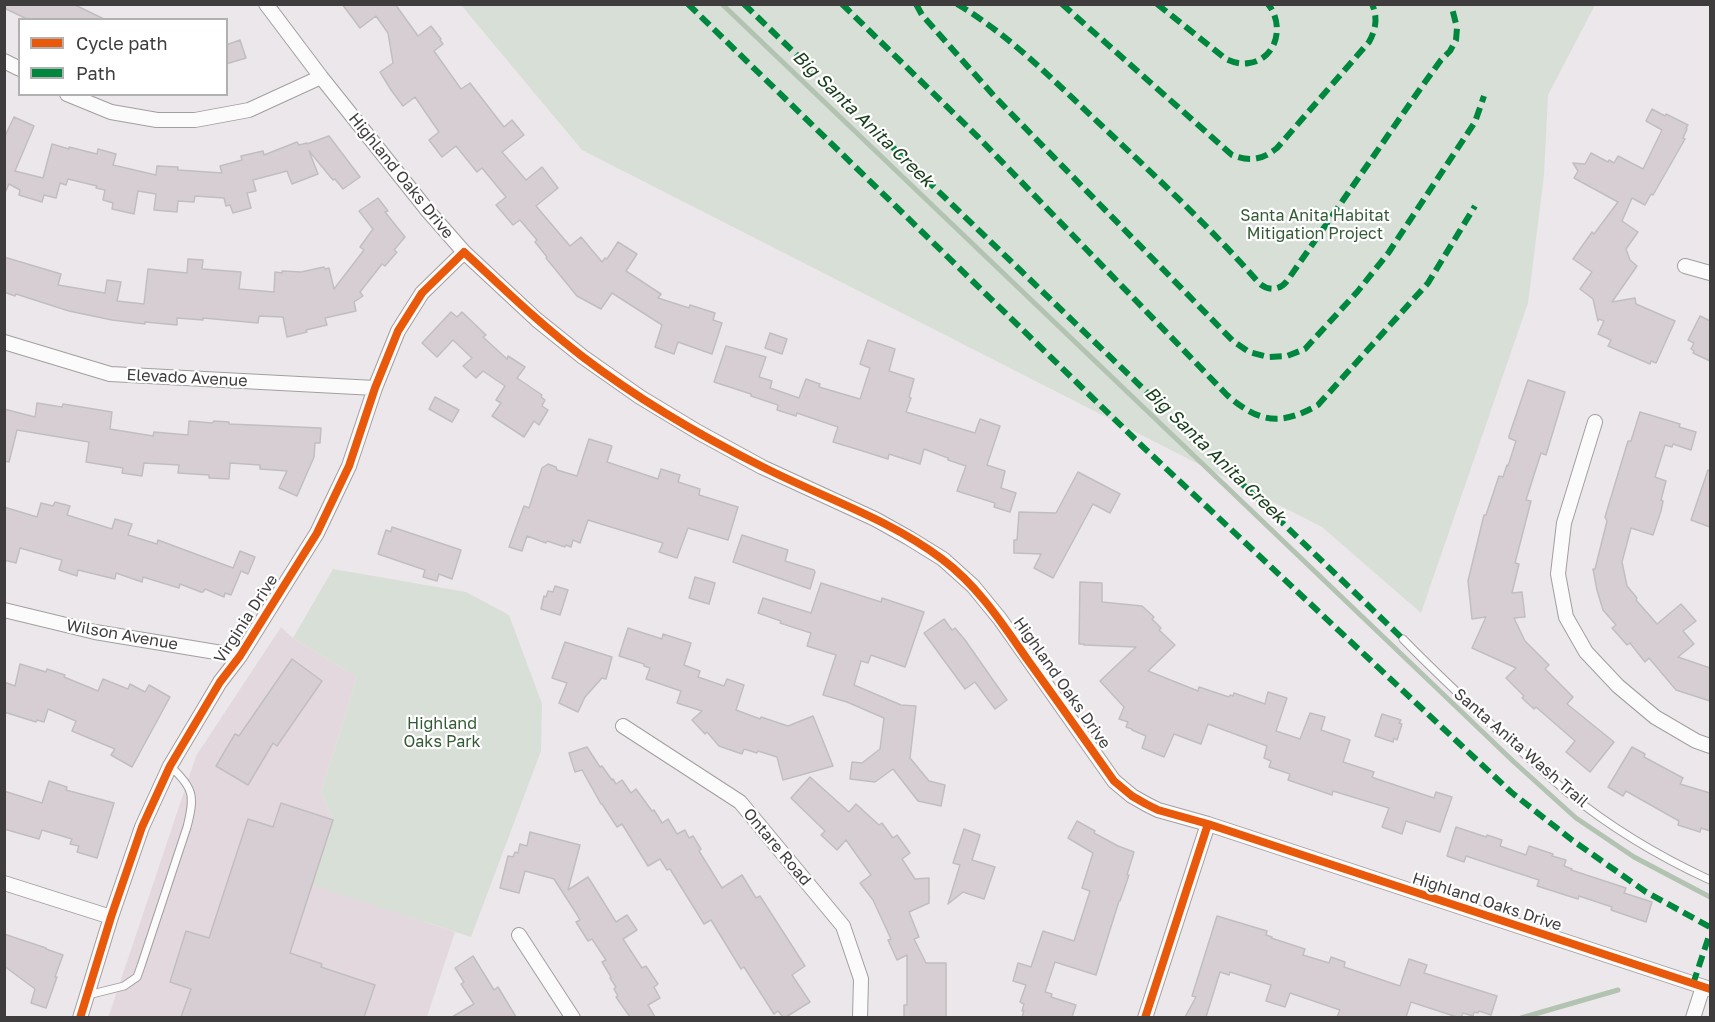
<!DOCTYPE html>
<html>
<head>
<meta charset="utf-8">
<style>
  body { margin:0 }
  #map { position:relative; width:1715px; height:1022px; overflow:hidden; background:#ece7ea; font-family:"Golos Text",sans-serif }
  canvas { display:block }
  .frame { position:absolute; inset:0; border:6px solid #3f3c3d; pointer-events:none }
  .legend { position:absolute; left:18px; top:18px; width:210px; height:78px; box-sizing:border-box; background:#fff; border:2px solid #b2b1b1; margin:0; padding:8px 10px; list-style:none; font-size:18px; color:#3f3c3d }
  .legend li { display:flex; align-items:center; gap:12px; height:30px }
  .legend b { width:30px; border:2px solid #b2b1b1 }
</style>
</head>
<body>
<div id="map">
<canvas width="1715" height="1022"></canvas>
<div class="frame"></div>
<ul class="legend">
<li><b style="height:8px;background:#e8590c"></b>Cycle path</li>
<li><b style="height:8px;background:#00873e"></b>Path</li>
</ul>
</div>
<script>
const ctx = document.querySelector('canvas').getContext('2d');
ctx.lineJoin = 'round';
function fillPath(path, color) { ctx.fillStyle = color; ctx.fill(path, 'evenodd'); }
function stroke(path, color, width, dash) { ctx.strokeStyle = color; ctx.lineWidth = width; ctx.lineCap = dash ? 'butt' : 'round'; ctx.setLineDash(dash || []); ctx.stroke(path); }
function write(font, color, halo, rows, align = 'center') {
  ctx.font = font + ' "Golos Text",sans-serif'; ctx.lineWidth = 4.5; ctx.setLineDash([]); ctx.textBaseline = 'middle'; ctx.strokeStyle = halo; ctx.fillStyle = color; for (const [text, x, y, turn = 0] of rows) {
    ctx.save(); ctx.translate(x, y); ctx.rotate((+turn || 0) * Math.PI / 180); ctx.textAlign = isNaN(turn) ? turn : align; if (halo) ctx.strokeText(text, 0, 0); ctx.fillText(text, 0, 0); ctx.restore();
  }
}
const built = new Path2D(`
  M281 627 293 638 357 677 321 792 333 820 312 884 455 932 427 1017 108 1018 196 756Z`);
const green = new Path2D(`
  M461 5H1595L1548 95 1544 175 1528 303 1421 613 1322 527 582 150Z
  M333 569 466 592 509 615 542 704 541 751 471 937 312 885 333 820 321 792 357 677 293 638Z`);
const stream = new Path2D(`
  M722 4 1514 762 1576 818 1634 857 1710 897
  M1521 1018 1618 990`);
const building = new Path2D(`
  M4 4H73L106 20H29L4 8Z
  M342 4H395L418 36 431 26 441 39 440 40 443 44 434 51 461 89 470 83 504 127 512 120 524 135 502 152 526 180 542 167 558 188 536 206 570 246 581 237 602 262 605 258 607 259 618 242 637 254 626 271 661 294 658 298 689 308 690 305 715 313 713 320 722 323 712 354 678 342 674 354 655 347 662 325 612 293 601 309 577 296 546 258 547 257 535 242 537 240 520 220 513 225 496 205 506 197 482 168 477 172 456 146 442 157 429 140 439 132 415 97 403 106 391 90 380 72 393 63 388 33 376 16 360 28Z
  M240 40 246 58 226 64V45Z
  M1652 109 1665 116 1666 114 1688 125 1686 128 1687 129 1683 138 1685 139 1653 195 1651 194 1645 205 1632 198 1622 221 1638 232 1626 249 1630 260 1637 266 1612 302 1635 298 1636 304 1675 321 1656 363 1651 361 1650 364 1608 346 1611 340 1598 334 1604 321 1599 319 1598 321 1593 299 1580 289 1592 272 1573 259 1592 232 1594 234 1618 202 1574 178 1578 171 1573 163 1585 164 1591 153 1608 162 1609 160 1614 163 1618 156 1643 169 1662 130 1646 121Z
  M14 117 34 126 15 171 43 178 52 144 69 149V147L97 154 98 149 116 154 113 165 156 175 157 166 178 167V170L222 173 220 166 242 160 241 156 263 151 264 155 297 142 299 145 307 143V144L329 136 360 177 343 189 335 179 333 180 309 151 318 174 292 184 287 171 253 180 256 191 247 193 251 208 233 213 230 205 226 206 224 198 195 196 194 202 178 201 177 212 154 210 156 194 138 191 134 214 112 209 113 203 103 200 105 190 96 188 97 186 68 179 66 185 60 183 56 198 44 195 42 202 19 195 20 190 9 184 4 195V138Z
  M378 198 388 211 385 212 405 237 394 250 397 252 385 266 382 264 360 292 363 296 354 302 356 311 325 318 327 325 306 330 307 332 287 337 283 317 259 316 258 323 203 318V320L177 318V325L145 322V324L112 320 69 311 16 294 15 296 4 292V257L61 274 58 285 105 293 107 280 121 282 117 301 144 304 148 269 187 273 188 259 203 260 202 269 241 272 239 289 274 292 275 272 282 273V271L301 272 324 267 325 269 329 268 334 289 364 250 360 247 373 229 359 211Z
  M451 312 457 317 462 312 486 335 483 337 507 359 508 356 525 367 517 378 542 395 541 397 545 400 542 406 548 410 539 425 534 421 524 437 492 416 501 403 496 400 505 386 483 371 476 378 463 366 472 358 453 340 437 357 422 343Z
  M1700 316 1710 321V361L1693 353 1694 351 1691 349 1694 343 1688 340Z
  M770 333 787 339 782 354 765 348Z
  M868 340 895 349 889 371 914 379 909 397 911 398 906 412 975 433 980 419 1000 426 987 465 1005 471 1001 488 1016 493 1010 512 994 507 995 503 957 491 966 466 948 460V458L924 449 920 464 889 454 888 459 853 448 833 442 838 427 797 413 796 416 777 410 778 405 751 396V394L714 382 726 346 766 357 759 377 772 381 770 388 799 398 806 379 820 384 819 387 860 399 870 368 860 364Z
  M1528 380 1565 392 1546 455 1541 453 1526 500 1531 501 1515 563 1519 564 1512 593 1522 592 1525 617 1514 618 1525 641 1549 665 1545 669 1573 697 1567 704 1614 742 1590 772 1566 752 1575 741 1536 707 1534 709 1522 698 1524 696 1506 678 1516 668 1472 648 1486 617 1472 619 1468 581 1484 515H1486L1499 476 1503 477 1507 465 1508 466 1516 441 1509 438V436Z
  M435 397 459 410 452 422 429 409Z
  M37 403 62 407 63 404 112 412 110 429 153 436 154 432 188 435 189 421 212 423 214 421 229 422V424L321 428 320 443H315L314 457 297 496 279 488 287 471 260 469V465L230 463 229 479 209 478V475L178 473 179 465 144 463 142 476 122 473 123 468 86 462 89 442 17 430 9 462 4 461V409L35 417Z
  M1640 412 1680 424 1679 427 1696 432 1691 450 1673 444 1672 447 1665 445 1655 477 1666 481 1661 500 1663 501 1661 511 1653 535 1631 528 1622 562 1627 586 1637 598 1636 600 1657 624 1681 604 1696 621 1683 631 1694 644 1678 657 1710 668V701L1676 690 1649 658 1645 662 1630 643 1627 645 1612 628 1616 625 1603 610 1597 590 1593 569H1595L1607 521 1605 517 1628 441H1631Z
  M589 439 612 446 607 462 658 479 661 469 680 475 678 482 700 489 699 495 738 507 728 540 688 528 677 558 659 552 663 543 588 520 580 543 573 540 571 547 566 545 565 547 547 541 546 543 527 536 522 551 509 547 524 506 529 508 542 468 548 464 556 467 557 470 577 476Z
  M1708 470 1710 471V527L1691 520Z
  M1078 472 1120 494 1110 513 1093 504 1053 578 1034 568 1041 554 1014 553V540H1017L1019 512 1056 513Z
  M55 502 70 506 67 515 112 529 115 519 132 524 128 535 157 544 158 540 233 568 240 551 255 557 248 574 241 571 231 595 225 593 224 597 205 589 203 592H201L180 584 179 588 143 577 142 582 116 573 115 579 78 570 77 576 59 570 62 560 20 548 16 563 4 560V507L37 517 41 503 53 506Z
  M392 527 461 550 452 579 439 574 437 581 423 577 425 570 378 554 386 530 391 532Z
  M742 535 788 550 785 561 814 570 815 572 810 589 733 562Z
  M695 577 715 583 709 604 689 598Z
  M1080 582 1102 583V602L1142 606 1154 617 1152 619 1161 628 1159 630 1175 645 1148 671 1198 691 1199 687 1229 697 1230 695 1233 696 1234 693 1265 704 1268 692 1287 698 1276 731 1300 739 1310 713 1325 717 1321 730 1350 740 1343 762 1374 772 1372 777 1377 779 1434 798 1436 792 1452 797 1440 832 1406 821 1402 834 1382 827 1389 808 1333 791 1332 795 1288 780 1290 774 1269 767 1271 761 1264 758 1267 746 1208 724 1201 744 1174 734 1164 757 1142 748 1146 736 1132 730V729L1126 727 1128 722 1119 719 1124 707 1100 681 1136 647 1084 645V644H1079Z
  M821 583 881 602 882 598 924 612 905 667 871 655 868 663 861 661 854 685 901 705 916 706 910 758 929 781 945 785 941 806 918 801 893 769 875 782 850 779 852 762 862 763 880 749 884 718 847 702 823 695 836 655 807 646 811 633 780 623 781 621 758 613 763 598 811 613Z
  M555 586 568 590 560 615 541 609 544 596 546 597 548 591 553 592Z
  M944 619 952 630 955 628 965 640 1007 700 995 709 975 682 965 689 924 633Z
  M628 628 662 639 663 634 691 643 684 665 700 671 698 677 724 686 727 679 744 685 736 710 760 719 761 717 788 726 813 716 833 766 783 780 777 757 758 751 757 753 744 749 742 754 719 746 707 732 705 734 692 720 702 711 677 703 681 691 646 679 650 668 644 666V664L619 656Z
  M565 642 612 657 606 679 602 678 585 697 578 712 559 703 567 683 552 678Z
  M292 659 322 681 277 746 273 743 248 785 216 766 235 734 239 736Z
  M20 664 46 672 47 669 65 675 64 677 98 691 103 679 128 689 130 684 145 692 149 685 170 697 132 767 111 755 115 749 72 731 76 721 48 709 44 722 37 720 36 722 4 712V682L15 686Z
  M1382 714 1401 720 1399 723 1402 724 1397 740 1394 738 1393 742 1375 736Z
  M587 747 600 767 602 766 612 780 613 779 616 784 622 780 631 793 636 789 652 811 654 810 662 823 668 819 677 834 685 830 689 838 693 836 701 849 699 851 722 888 742 875 756 898 760 896 805 966 792 975 810 1002 786 1017H783L778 1011 774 1014 744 967 741 969 711 920 704 924 670 869 667 870 660 859 648 866 622 824 617 827 602 804H601L582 770 575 772 569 753Z
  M1632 747 1645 754 1644 757 1683 778 1680 784 1710 793V831L1701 828 1700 832 1678 825 1679 821 1626 791 1623 796 1608 787Z
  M810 777 849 812 856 804 879 825 882 823 893 838 897 835 910 853 902 859 915 879 929 878V903L909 912 919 937 914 939 926 963H946V1017H904V1005H907V955L897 960 888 940 891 939 873 900 860 883 871 875 846 840 837 850 821 835 825 831 791 798Z
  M49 781 67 787 66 790 114 803 97 858 77 852 79 846 70 844 72 839 42 830 39 839 4 829V791L42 803Z
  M281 803 333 820 290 953 322 964 321 967 375 985 364 1017H181L191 989 170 982 186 931 209 938 248 819 273 827Z
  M1077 821 1095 831 1094 833 1118 846 1134 852 1127 875H1129L1120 901H1119L1096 975 1055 962 1045 992 1052 994 1051 997 1076 1005 1072 1017H1022L1024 1011H1022L1024 1004 1020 1002 1026 985 1013 981 1018 963 1031 967 1043 931 1074 941 1090 891 1082 888 1093 853 1068 838Z
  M1456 827 1486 837 1487 835 1502 840 1500 846 1526 855 1529 846 1553 854 1552 856 1566 860 1564 866 1572 869 1571 870 1626 888 1624 893 1652 902 1646 922 1611 910 1612 907 1579 896 1578 899 1537 886 1539 880 1466 856 1464 862 1447 856Z
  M964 829 980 835 972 860 995 867 984 899 963 892 948 904 960 865 953 863Z
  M530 832 580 845 568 890 588 877 616 922 627 915 637 930 623 939 642 968 646 966 658 984 654 987 660 998 648 1005 655 1017H630L616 997 618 996 614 989 616 987 610 978 611 977 602 962 606 960 592 939 588 941 576 922 580 920 576 913 554 879 525 871 519 893 500 888 508 856 513 857 515 852 518 853 520 844 527 846Z
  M1217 916 1267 931 1266 935 1272 937 1271 938 1305 949 1303 955 1329 963 1331 957 1345 962 1344 967 1400 986 1409 959 1427 965 1424 973 1497 996 1491 1015 1479 1011 1478 1013 1474 1012 1473 1016 1463 1013 1461 1017H1457L1411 1002 1406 1017H1337L1340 1010 1290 993 1285 1007 1266 1001 1271 985 1230 972 1229 975 1220 972 1206 1017H1185L1196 997 1192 996Z
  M4 934 46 948V949L63 955 55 977H57L46 1008 31 1003 35 989 4 966Z
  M473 956 494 990 498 987 516 1017H452L474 1004 461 984 464 982 455 968Z`);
const lane = new Path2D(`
  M1403 639C1432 669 1462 697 1492 725 1517 747 1541 770 1567 792 1610 827 1660 857 1710 880
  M88 995 124 986 137 977 141 966 187 827C195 796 194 788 170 766`);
const street = new Path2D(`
  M266 4 321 77 428 211 464 252 537 320 583 357 640 397 698 432 762 467 875 519 909 538 943 559 973 586 1000 619 1114 781 1132 796 1146 804 1158 810 1208 824 1710 989
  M4 61 20 69
  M67 94 111 112 157 120H195L249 110 321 77
  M1685 266 1710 273
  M4 342 110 374 375 388
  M1595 422 1564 523 1558 574 1566 617 1586 652 1618 686 1655 717 1696 741 1710 746
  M4 610 95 632 240 656
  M623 726 740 802 843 926 861 979 860 1018
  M4 883 111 917
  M519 935 573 1018
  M80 1018 111 917 142 827 170 766 220 682 240 656 317 533 349 466 375 388 398 331 422 293 464 252
  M1145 1018 1208 824
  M1693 1018 1703 987`);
const quiet = new Path2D(`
  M688 4 1141 445 1511 792 1572 840 1646 892 1710 927
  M744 4 1403 639
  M842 4 978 137 1227 395C1259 423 1281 426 1318 405L1428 283 1475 206
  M916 4 922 15 995 97 1233 341 1249 352 1268 357 1287 356 1305 349 1358 291 1389 252 1475 122 1484 96
  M957 4C1011 36 1055 82 1101 125 1155 176 1210 227 1259 283 1268 291 1279 291 1287 281L1418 92 1441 60 1450 51 1456 40 1457 28 1451 4
  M1062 4 1232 155C1250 162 1262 160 1277 148L1369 42C1376 29 1378 18 1372 4
  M1157 4 1226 59C1233 62 1240 65 1249 63 1277 59 1285 25 1268 4
  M1693 984 1710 933`);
const cycleway = new Path2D(`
  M80 1018 111 917 142 827 170 766 220 682 240 656 317 533 349 466 375 388 398 331 422 293 464 252C503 288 541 325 583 357 638 399 699 435 761 466 821 497 888 518 942 559 978 586 1002 623 1027 659 1056 699 1085 740 1114 781L1132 796 1146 804 1158 810 1208 824 1710 989
  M1145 1018 1208 824`);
const streetNames = [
  ["Highland Oaks Drive",401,176,51],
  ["Elevado Avenue",187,378,3],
  ["Virginia Drive",246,619,-57],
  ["Wilson Avenue",122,635,10],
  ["Highland Oaks Drive",1062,683,55],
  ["Santa Anita Wash Trail",1521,748,41],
  ["Ontare Road",777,847,50],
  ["Highland Oaks Drive",1487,902,18]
];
const parkNames = [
  ["Santa Anita Habitat",1315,216],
  ["Mitigation Project",1315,234],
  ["Highland",442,724],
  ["Oaks Park",442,742]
];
const waterNames = [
  ["Big Santa Anita Creek",863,119,44],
  ["Big Santa Anita Creek",1215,455,44]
];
fillPath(built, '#e3d8de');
fillPath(green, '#d8dfd7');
stroke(stream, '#b3c3b2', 5);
fillPath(building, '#d7ced3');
stroke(building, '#c1bec0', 1.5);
stroke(lane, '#a29fa1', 9);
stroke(street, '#a29fa1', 16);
stroke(lane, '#fcfbfc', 7);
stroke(street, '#fcfbfc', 14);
stroke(quiet, '#00873e', 6, [12, 6]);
stroke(cycleway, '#e8590c', 8);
write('16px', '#3f3c3d', '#fff', streetNames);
write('16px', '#345a35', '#fff', parkNames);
write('italic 18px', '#173d19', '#fff', waterNames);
</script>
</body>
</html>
